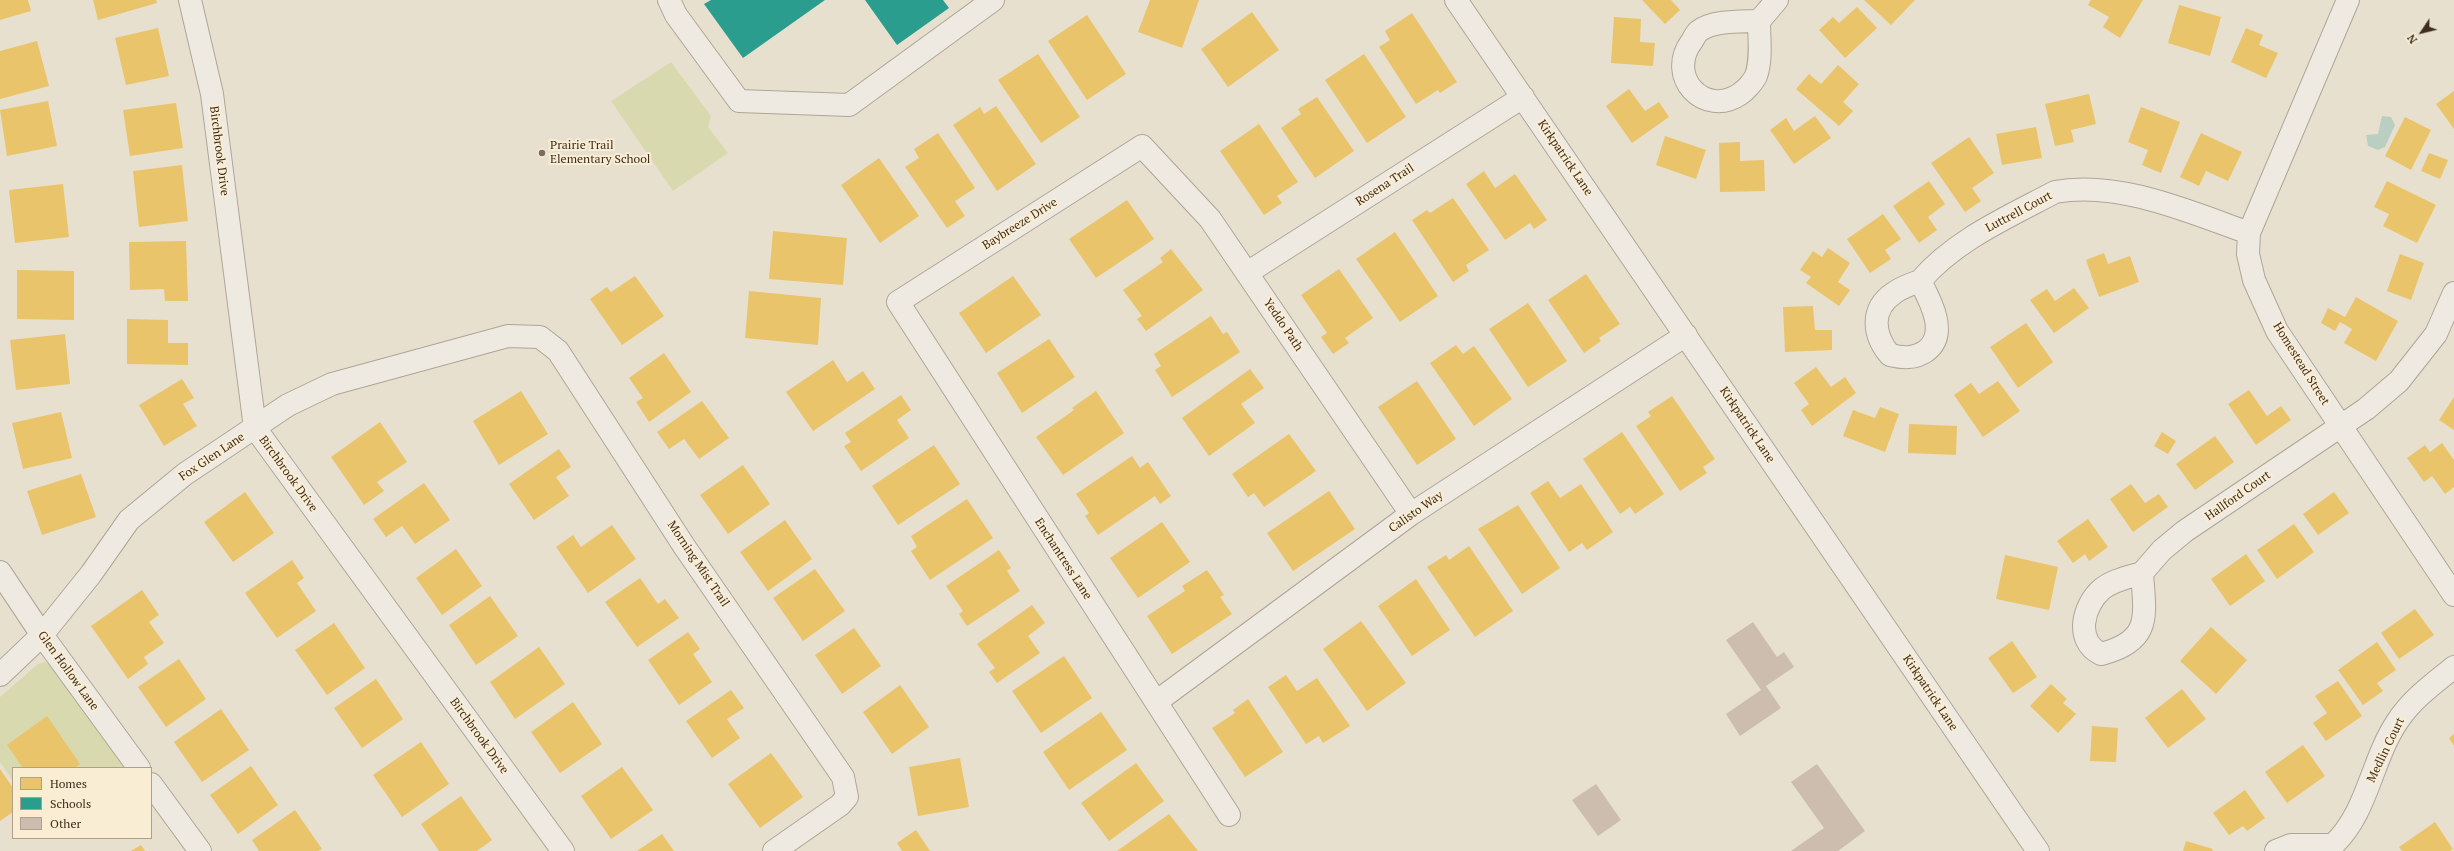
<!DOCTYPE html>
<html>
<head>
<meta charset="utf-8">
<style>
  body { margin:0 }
  #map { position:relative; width:2454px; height:851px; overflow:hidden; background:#e8e0ce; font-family:"PT Serif",serif }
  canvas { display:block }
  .legend { position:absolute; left:12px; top:767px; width:140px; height:72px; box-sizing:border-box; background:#f9edd4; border:1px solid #aea08b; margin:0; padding:5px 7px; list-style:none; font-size:12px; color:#3e2c1d }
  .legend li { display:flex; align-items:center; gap:8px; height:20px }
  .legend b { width:20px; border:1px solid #aea08b }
  .north { position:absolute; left:2402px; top:12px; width:40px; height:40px; -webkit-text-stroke:3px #f9edd4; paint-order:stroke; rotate:235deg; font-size:11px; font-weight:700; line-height:16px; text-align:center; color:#3e2c1d }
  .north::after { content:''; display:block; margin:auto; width:14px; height:18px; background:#3e2c1d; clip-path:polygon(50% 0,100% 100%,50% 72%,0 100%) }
</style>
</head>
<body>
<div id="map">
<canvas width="2454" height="851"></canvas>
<ul class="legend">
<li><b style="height:11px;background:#e9c46a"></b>Homes</li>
<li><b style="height:11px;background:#2a9d8f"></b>Schools</li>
<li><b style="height:11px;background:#ccbdae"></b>Other</li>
</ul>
<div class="north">N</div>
</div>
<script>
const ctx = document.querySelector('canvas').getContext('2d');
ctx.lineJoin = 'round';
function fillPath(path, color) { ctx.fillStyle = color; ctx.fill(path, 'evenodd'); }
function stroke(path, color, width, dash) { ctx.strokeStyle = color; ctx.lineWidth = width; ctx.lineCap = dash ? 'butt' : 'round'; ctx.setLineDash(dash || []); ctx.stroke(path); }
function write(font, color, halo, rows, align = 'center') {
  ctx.font = font + ' "PT Serif",serif'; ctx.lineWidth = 4; ctx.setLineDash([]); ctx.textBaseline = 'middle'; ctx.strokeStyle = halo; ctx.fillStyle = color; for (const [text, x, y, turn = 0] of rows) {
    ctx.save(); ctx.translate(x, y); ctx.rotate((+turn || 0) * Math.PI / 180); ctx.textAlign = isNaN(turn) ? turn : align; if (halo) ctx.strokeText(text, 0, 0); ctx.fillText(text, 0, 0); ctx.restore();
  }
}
const green = new Path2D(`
  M671 62 711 116 708 127 728 153 673 191 611 101Z
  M45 662 55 668 125 768H13V781L0 762V697L38 664Z`);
const water = new Path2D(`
  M2382 116 2391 117 2395 125 2385 147 2378 150 2368 146 2366 135 2378 134Z`);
const homes = new Path2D(`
  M0 0H28L31 11 0 20Z
  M93 0H156L157 3 98 20Z
  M1150 0H1199L1182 48 1138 32Z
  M1642 0H1671L1680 10 1665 24Z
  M1864 0H1915L1891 25Z
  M2091 0H2143L2120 38 2103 27 2109 17 2088 5Z
  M2179 5 2221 17 2210 56 2168 43Z
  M1857 7 1877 28 1845 58 1819 30 1833 17 1839 23Z
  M1252 12 1279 50 1228 87 1201 49Z
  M1412 13 1457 82 1440 93 1438 90 1416 104 1379 47 1390 40 1385 31Z
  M1087 15 1126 74 1087 100 1048 41Z
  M1614 17 1641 19 1640 42 1655 43 1653 66 1611 63Z
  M158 28 169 76 126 85 115 38Z
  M2246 28 2263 35 2259 45 2278 53 2266 78 2231 62Z
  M37 41 49 86 0 99V51Z
  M1038 54 1080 117 1041 143 998 80Z
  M1364 54 1406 117 1367 143 1325 80Z
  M1838 65 1859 84 1843 102 1853 111 1839 126 1796 89 1809 74 1821 84Z
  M1629 89 1645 111 1659 102 1669 117 1632 143 1606 106Z
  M2454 91V129L2436 104Z
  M2089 94 2096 124 2071 130 2074 142 2055 146 2045 104Z
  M1317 97 1354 151 1315 178 1281 128 1301 114 1298 109Z
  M48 101 57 146 7 156 0 110Z
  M176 103 183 148 130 156 123 110Z
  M996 106 1036 164 997 191 953 125 980 107 984 114Z
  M2141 107 2180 122 2161 173 2142 165 2148 150 2128 142Z
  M1815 116 1831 138 1794 164 1770 130 1786 118 1794 131Z
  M2405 117 2431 130 2411 170 2385 156Z
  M1259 124 1298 182 1277 196 1282 203 1264 215 1220 151Z
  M2036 127 2042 158 2002 165 1996 134Z
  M938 133 975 188 955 201 965 216 947 228 905 167 919 158 914 149Z
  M2201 133 2242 152 2228 181 2206 171 2199 186 2180 177Z
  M1665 136 1706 150 1696 179 1656 165Z
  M1969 137 1994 173 1972 188 1981 201 1965 212 1931 163Z
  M1740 142V161L1764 160 1765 191 1720 192 1719 143Z
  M2429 153 2448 160 2440 179 2421 171Z
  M879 158 919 216 880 243 841 185Z
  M182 165 188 221 139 227 133 171Z
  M1484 171 1495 188 1515 174 1547 220 1534 229 1530 223 1505 240 1466 184Z
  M1929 181 1945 204 1928 217 1937 230 1919 243 1893 206Z
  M2387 181 2436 205 2417 243 2383 226 2389 214 2374 207Z
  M63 184 69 237 15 243 9 190Z
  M1453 198 1489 250 1466 265 1469 271 1453 282 1412 220 1427 210 1430 213Z
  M1127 200 1154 239 1096 278 1069 239Z
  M1883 214 1901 239 1885 250 1891 259 1870 273 1847 239Z
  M773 231 847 238 843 285 769 279Z
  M1395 232 1438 296 1400 322 1356 259Z
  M186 241 188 301H165L164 289 130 290 129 242Z
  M1828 248 1850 263 1838 282 1850 290 1839 306 1806 283 1811 277 1800 270 1813 251 1822 257Z
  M1171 249 1203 290 1146 331 1137 319 1142 316 1123 290 1163 262 1160 258Z
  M2104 253 2108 264 2130 256 2139 282 2099 297 2086 260Z
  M2400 254 2424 263 2411 300 2387 291Z
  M1339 269 1373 318 1345 338 1349 343 1333 354 1321 337 1327 333 1301 295Z
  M17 270 74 271V320L17 319Z
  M1586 274 1620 324 1599 338 1601 341 1584 353 1548 300Z
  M635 276 664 316 622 345 590 299 607 287 611 292Z
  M1013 276 1041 315 986 353 959 313Z
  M2074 288 2089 308 2054 333 2030 300 2047 289 2055 301Z
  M749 291 821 298 818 345 745 338Z
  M2356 297 2398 321 2376 361 2344 343 2352 329 2340 322 2335 331 2321 323 2328 308 2345 317Z
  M1528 303 1567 361 1528 387 1489 329Z
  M1813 306 1815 330H1832V350L1785 352 1783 307Z
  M1211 316 1223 334 1227 332 1240 352 1172 397 1155 370 1161 366 1154 354Z
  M127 319 168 320V343H188V365L127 364Z
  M2026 323 2053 362 2018 388 1990 347Z
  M65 334 70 384 16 390 10 340Z
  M1049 339 1075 377 1022 413 997 373Z
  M1456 345 1463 354 1474 346 1512 399 1474 426 1430 363Z
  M664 353 691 392 649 422 636 402 643 398 629 378Z
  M833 360 847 382 863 371 875 389 813 431 786 392Z
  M1816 367 1831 387 1845 377 1856 393 1812 426 1801 410 1809 404 1794 383Z
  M1250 369 1264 388 1241 404 1255 423 1209 456 1182 418Z
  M182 379 194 398 183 404 197 426 164 446 139 405Z
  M1417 381 1456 439 1417 465 1378 407Z
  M1998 381 2020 411 1983 437 1954 395 1971 383 1979 394Z
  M2249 390 2267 416 2281 406 2291 420 2256 445 2228 404Z
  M521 391 548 434 499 465 473 421Z
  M1096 391 1124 433 1063 475 1036 437 1074 410 1072 408Z
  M901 395 911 410 897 420 909 438 861 471 844 446 851 442 845 433Z
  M1672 396 1715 459 1703 467 1707 473 1680 491 1636 426 1651 416 1648 412Z
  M2454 397V430L2439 420Z
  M702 401 729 438 699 459 684 439 669 449 657 432Z
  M1880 407 1899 414 1885 452 1843 436 1853 410 1875 418Z
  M61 412 72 458 23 469 12 423Z
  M380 422 407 462 377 482 384 491 364 505 331 457Z
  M1909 424 1957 426 1956 455 1908 453Z
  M1622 432 1664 494 1635 514 1630 507 1620 514 1583 459Z
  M2162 432 2176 441 2168 454 2154 446Z
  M1289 434 1316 471 1264 507 1254 493 1248 497 1232 474Z
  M2215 436 2234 462 2195 490 2176 464Z
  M2442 443 2454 460V487L2445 494 2432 476 2424 482 2407 458 2425 445 2430 452Z
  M934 445 960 484 898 525 872 486Z
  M559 449 571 467 556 477 569 496 534 520 509 484Z
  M1132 456 1140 468 1148 462 1171 496 1160 504 1155 496 1098 535 1085 516 1089 513 1076 494Z
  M743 465 770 504 728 534 700 495Z
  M81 474 96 517 42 535 27 491Z
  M1548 481 1560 498 1581 484 1613 532 1587 550 1582 543 1569 552 1530 493Z
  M424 483 450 520 415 544 402 526 386 537 373 519Z
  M2131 484 2145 503 2159 494 2168 507 2133 532 2110 499Z
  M1329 491 1355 529 1293 571 1267 533Z
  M245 492 274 533 233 562 204 522Z
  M2334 492 2349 513 2318 535 2303 514Z
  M967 499 993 538 930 580 911 551 917 547 911 536Z
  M1518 505 1560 568 1522 594 1478 529Z
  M2088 519 2108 547 2089 561 2085 554 2073 563 2057 541Z
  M785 520 812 559 768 591 740 552Z
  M1162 522 1190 562 1138 598 1110 558Z
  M2294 524 2314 552 2277 579 2257 550Z
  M612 525 636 559 588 593 556 547 573 535 581 547Z
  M1469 546 1513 611 1475 637 1427 567 1446 555 1449 560Z
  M456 549 482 586 442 615 416 578Z
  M999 550 1011 568 1007 571 1020 591 967 626 959 614 963 611 946 586Z
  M2246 554 2265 581 2230 606 2211 579Z
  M2005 555 2058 567 2049 610 1996 599Z
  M292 560 304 578 297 583 316 611 277 638 245 593Z
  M815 569 845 611 803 641 773 598Z
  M1207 570 1224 595 1220 597 1232 614 1172 654 1147 616 1185 591 1182 586Z
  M640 578 658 604 665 599 679 618 637 647 605 602Z
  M1416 579 1450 630 1412 656 1378 606Z
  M142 590 159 615 149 622 164 643 144 657 148 664 128 679 91 626Z
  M490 596 518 636 476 665 449 625Z
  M1032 605 1045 623 1028 636 1040 653 997 683 989 672 995 668 977 644Z
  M2415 609 2434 635 2399 659 2381 633Z
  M1361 621 1406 683 1367 711 1323 649Z
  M334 623 365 668 327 695 295 650Z
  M2211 627 2247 660 2216 694 2180 661Z
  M854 628 881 666 842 694 815 655Z
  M688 632 700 649 693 654 712 682 679 705 648 660Z
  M2012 641 2037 677 2013 693 1988 658Z
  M2377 642 2396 670 2377 683 2383 691 2363 705 2338 670Z
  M539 647 565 684 515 719 490 682Z
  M1064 656 1092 698 1041 733 1012 691Z
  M179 659 206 699 166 727 138 687Z
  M1286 675 1297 691 1317 678 1350 726 1323 743 1319 736 1306 744 1268 687Z
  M376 679 403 719 362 748 334 708Z
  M2338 681 2362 716 2326 741 2313 723 2327 713 2315 696Z
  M2051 684 2067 699 2063 703 2076 714 2058 733 2030 706Z
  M900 685 929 727 892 754 863 712Z
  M2182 689 2206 719 2168 748 2145 718Z
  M731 690 744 708 727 719 740 738 712 758 686 721Z
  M1248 699 1283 752 1245 777 1212 728 1235 713 1233 710Z
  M573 702 602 744 560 773 531 732Z
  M221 709 249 750 202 782 174 742Z
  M1101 712 1127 750 1069 790 1043 752Z
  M47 716 80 764 75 768H23L7 745Z
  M2092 726 2118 728 2116 762 2090 761Z
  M2454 734V746L2449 738Z
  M421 742 449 784 402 817 373 775Z
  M2303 745 2325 776 2287 803 2265 772Z
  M771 753 803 797 760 828 728 784Z
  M960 758 969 807 918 816 909 767Z
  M1136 763 1164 801 1109 841 1081 803Z
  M251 766 278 805 238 834 210 795Z
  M622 767 653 810 611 839 581 796Z
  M0 769 13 788V812L0 821Z
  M2245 790 2265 818 2247 831 2243 826 2229 835 2213 813Z
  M461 796 492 840 477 851H439L421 824Z
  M295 810 322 849 318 851H259L252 840Z
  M1169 814 1198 851H1117Z
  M2435 822 2453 849 2450 851H2402L2399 847Z
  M916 830 930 851H902L897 843Z
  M662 834 674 851H637Z
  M2186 841 2213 849 2212 851H2183Z
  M141 845 145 851H131Z`);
const schools = new Path2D(`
  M711 0H825L743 58 704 4Z
  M865 0H943L949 8 897 45Z`);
const building = new Path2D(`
  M1753 622 1777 657 1784 652 1794 667 1766 686 1781 708 1740 736 1726 714 1761 690 1726 640Z
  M1817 764 1865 831 1838 851H1791L1824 828 1791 782Z
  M1596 784 1621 820 1598 836 1572 800Z`);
const minor = new Path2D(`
  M190 0 212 94 255 428 563 851
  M669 0 676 15 739 101 849 105 993 0
  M1456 0 2038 851
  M2348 0 2249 233 2248 254 2254 280 2277 331 2454 595
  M1759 21C1759 38 1762 59 1756 76 1753 82 1746 90 1740 94 1705 118 1665 77 1692 41 1694 38 1696 33 1699 31 1714 20 1741 22 1759 21Z
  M1759 21 1777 0
  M1247 273 1523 97
  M1920 281C1955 240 2008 217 2055 192 2118 180 2190 212 2249 233
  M1920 281C1930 300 1949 334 1926 351 1914 359 1903 358 1890 355 1873 335 1870 309 1894 293 1902 287 1912 284 1920 281Z
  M0 572 42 635 139 768
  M2142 573 2162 550 2185 531 2366 409 2399 381 2436 334 2454 293
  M2142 573C2145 616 2152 641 2101 654 2074 641 2083 605 2102 589 2113 580 2129 577 2142 573Z
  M0 675 42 635 91 574 129 520 185 474 288 405 332 384 508 336 540 337 558 351 684 546 843 777 847 797 840 805 774 851
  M1156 702 1411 514 1686 335
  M151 784 200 851
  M1229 815 898 302 1142 146 1210 219 1411 514
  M2333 845C2368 812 2371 761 2397 722 2412 699 2433 684 2454 667
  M2276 851 2291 845H2333L2332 851`);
const markers = [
  [542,153,4,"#7a6b5b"]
];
const poiNames = [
  ["Prairie Trail",550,146],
  ["Elementary School",550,160]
];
const streetNames = [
  ["Birchbrook Drive",219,151,83],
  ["Kirkpatrick Lane",1565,158,56],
  ["Rosena Trail",1385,185,-33],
  ["Luttrell Court",2019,212,-28],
  ["Baybreeze Drive",1020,224,-32],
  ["Yeddo Path",1283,325,56],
  ["Homestead Street",2301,364,58],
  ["Kirkpatrick Lane",1747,425,56],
  ["Fox Glen Lane",212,457,-34],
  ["Birchbrook Drive",288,474,54],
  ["Hallford Court",2238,496,-35],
  ["Calisto Way",1416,512,-35],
  ["Enchantress Lane",1063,559,57],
  ["Morning Mist Trail",698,564,56],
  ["Glen Hollow Lane",68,671,54],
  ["Kirkpatrick Lane",1930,693,56],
  ["Birchbrook Drive",479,736,54],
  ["Medlin Court",2386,750,-64]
];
fillPath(green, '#d9d9af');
fillPath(water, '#bacec1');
fillPath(homes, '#e9c46a');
fillPath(schools, '#2a9d8f');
fillPath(building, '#ccbdae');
stroke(minor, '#ada597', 24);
stroke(minor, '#efeae1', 22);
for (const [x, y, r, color] of markers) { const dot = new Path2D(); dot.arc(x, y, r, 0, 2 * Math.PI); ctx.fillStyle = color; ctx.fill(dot); stroke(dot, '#f9edd4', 1.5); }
write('12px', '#3e2c1d', '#f9edd4', poiNames, 'left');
write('12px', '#3e2c1d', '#f9edd4', streetNames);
</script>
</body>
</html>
